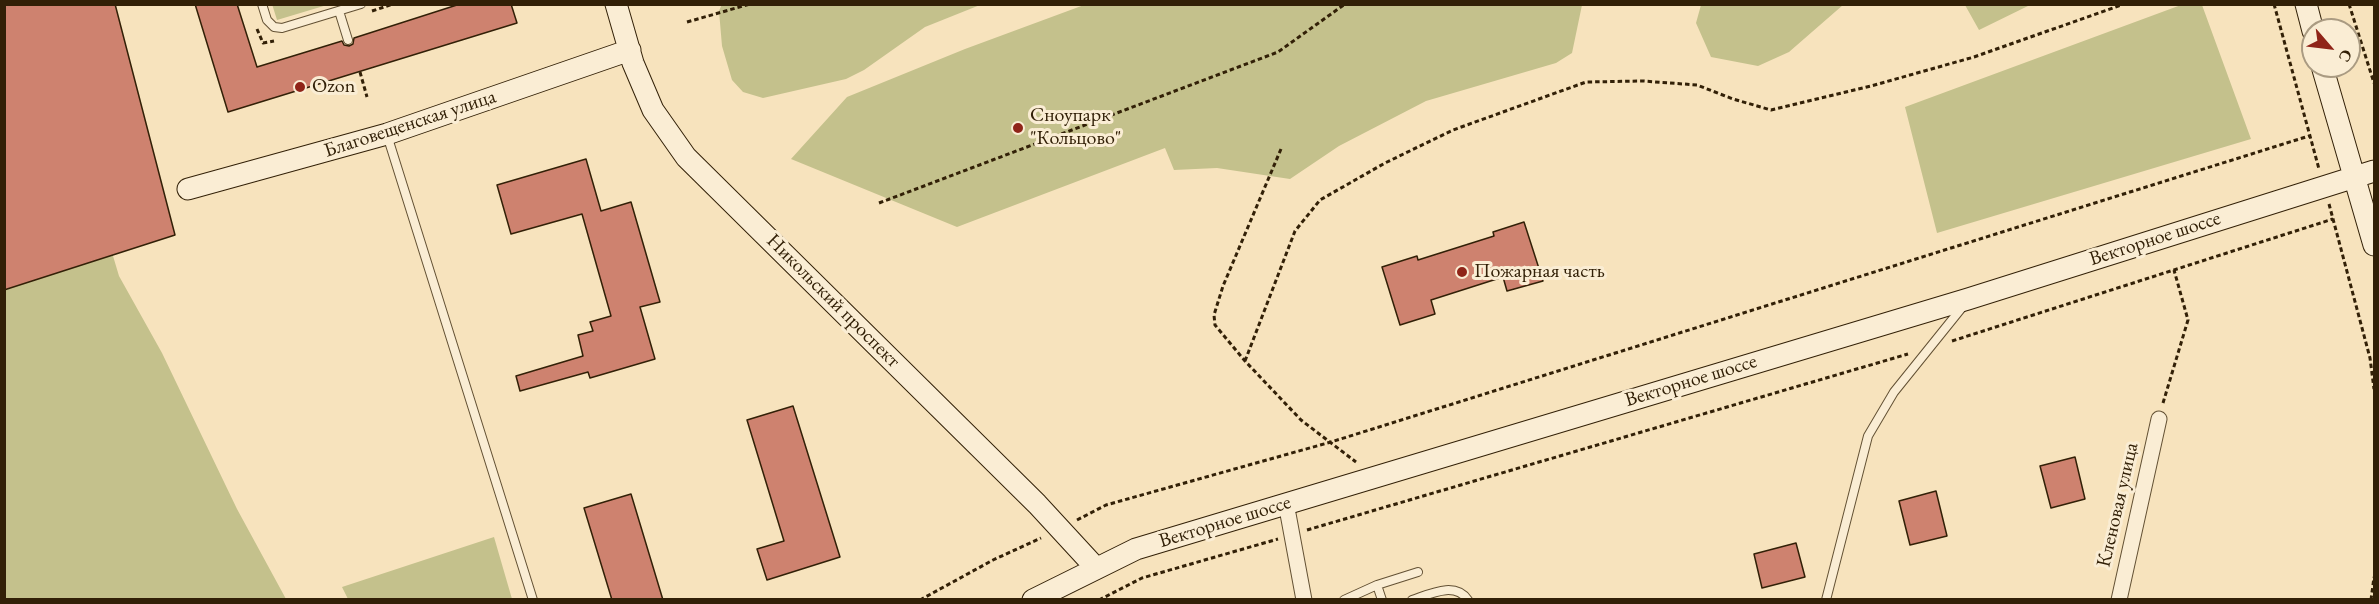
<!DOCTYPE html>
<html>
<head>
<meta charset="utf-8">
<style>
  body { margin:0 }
  #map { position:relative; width:2379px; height:604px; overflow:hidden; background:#f7e3bd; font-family:"EB Garamond",serif }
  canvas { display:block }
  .frame { position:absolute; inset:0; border:6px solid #322007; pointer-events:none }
  .north { position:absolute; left:2301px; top:18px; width:60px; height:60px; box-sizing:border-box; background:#faedd4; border:2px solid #aa9b82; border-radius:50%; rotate:118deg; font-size:16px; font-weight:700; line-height:24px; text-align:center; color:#322007 }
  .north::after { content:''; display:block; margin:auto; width:21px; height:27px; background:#8f2418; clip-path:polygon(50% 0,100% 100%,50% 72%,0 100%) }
</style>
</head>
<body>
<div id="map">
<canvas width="2379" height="604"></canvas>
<div class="frame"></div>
<div class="north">С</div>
</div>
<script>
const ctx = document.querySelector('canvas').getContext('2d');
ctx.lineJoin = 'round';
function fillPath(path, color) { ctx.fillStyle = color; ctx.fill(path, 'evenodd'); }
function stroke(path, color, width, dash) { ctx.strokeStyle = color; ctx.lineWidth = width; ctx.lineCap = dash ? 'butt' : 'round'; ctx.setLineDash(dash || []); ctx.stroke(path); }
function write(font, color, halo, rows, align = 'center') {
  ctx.font = font + ' "EB Garamond",serif'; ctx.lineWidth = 6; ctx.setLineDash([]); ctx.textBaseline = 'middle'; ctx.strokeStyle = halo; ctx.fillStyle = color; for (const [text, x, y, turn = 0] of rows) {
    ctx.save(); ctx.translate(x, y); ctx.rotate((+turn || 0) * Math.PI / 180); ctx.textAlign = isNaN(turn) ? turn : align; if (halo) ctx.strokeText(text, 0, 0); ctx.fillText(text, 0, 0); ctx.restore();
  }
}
const green = new Path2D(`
  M272 4H327V5L277 20Z
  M722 4H980V5L925 27 864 70 846 79 763 98 743 92 732 80 722 46 719 11Z
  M4 5H38L119 276 162 353 237 509 286 599H5Z
  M1084 5V4L1582 5 1572 53 1556 63 1426 101 1339 146 1290 179 1217 168 1174 170 1165 148 957 227 791 159 847 97 965 49Z
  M1701 5V4L1843 5 1789 52 1758 66 1711 57 1696 23Z
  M1965 5H2030L1979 30Z
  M2181 5H2202L2251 139 1937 233 1905 107Z
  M494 537 512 599H348L342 587Z`);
const building = new Path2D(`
  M4 4H115L175 235 4 290Z
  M195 4H237L257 67 342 41 344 45 349 46 353 44 354 38 460 4H511L517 23 228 112Z
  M586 159 601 211 631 202 660 302 640 307 655 359 590 378 588 372 520 391 516 376 583 356 578 335 593 331 590 322 611 316 582 214 511 234 497 185Z
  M1524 222 1543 281 1507 291 1503 277 1431 300 1435 314 1400 325 1382 267 1417 256 1418 260 1494 236 1493 232Z
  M793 406 840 557 767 580 757 549 784 541 747 420Z
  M2075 457 2085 499 2051 508 2040 466Z
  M1936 491 1947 536 1910 545 1899 501Z
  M631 494 663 600H612L584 508Z
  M1796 543 1805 577 1762 588 1754 554Z`);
const path = new Path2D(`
  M2274 4 2319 169
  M2349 4 2374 83
  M372 11 393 4
  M687 22 750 4
  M257 29 263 43 274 41
  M360 72 367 97
  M1281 149 1223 286 1214 315 1215 325 1245 361 1301 420 1356 462
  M879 203 1278 52 1345 4
  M2329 204 2370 358 2374 389
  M1952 341 2333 219
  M1245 361 1295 231 1320 200 1385 163 1453 130 1586 82 1643 81 1697 85 1733 99 1771 110 1871 86 1974 57 2124 4
  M2163 403 2188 320 2174 270
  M1077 520 1106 505 1331 442 2309 136
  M1307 530 1908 354
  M920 600 993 560 1041 538
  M1099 600 1142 578 1278 539
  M2371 600 2374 577`);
const lane = new Path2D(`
  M262 4 267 20 274 27 282 28 361 4
  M339 11 348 40
  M387 135 533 600
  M1377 585 1418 572
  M1344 600 1377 585 1382 600
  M1412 600C1430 594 1455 581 1468 600
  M1826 600 1868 436 1894 392 1964 305`);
const street = new Path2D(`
  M1286 503 1304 600
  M2119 600 2159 419`);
const secondary = new Path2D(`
  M616 4 633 63 653 110 686 157 1037 504 1096 568
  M2306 4 2313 31
  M2322 66 2374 245
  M188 189 387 134 630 50
  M1033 600 1136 549 1968 299 2374 171`);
const markers = [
  [300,87,6,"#8f2418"],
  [1018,128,6,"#8f2418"],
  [1462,272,6,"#8f2418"]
];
const poiNames = [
  ["Ozon",312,87],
  ["Сноупарк",1030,116],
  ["\"Кольцово\"",1030,139],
  ["Пожарная часть",1474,272]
];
const streetNames = [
  ["Благовещенская улица",410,124,-18],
  ["Векторное шоссе",2155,239,-18],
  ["Никольский проспект",833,301,45],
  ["Векторное шоссе",1691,381,-17],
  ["Кленовая улица",2118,505,-77],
  ["Векторное шоссе",1225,522,-17]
];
fillPath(green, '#c4c18c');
fillPath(building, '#ce826f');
stroke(building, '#322007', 1.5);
stroke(lane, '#635134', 10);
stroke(street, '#635134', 17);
stroke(secondary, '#322007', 23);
stroke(path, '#322007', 3, [4.5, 3]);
stroke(lane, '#faedd4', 8);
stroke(street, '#faedd4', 15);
stroke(secondary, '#faedd4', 21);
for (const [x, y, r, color] of markers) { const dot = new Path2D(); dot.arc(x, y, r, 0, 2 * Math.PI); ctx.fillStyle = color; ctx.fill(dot); stroke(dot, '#faedd4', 2); }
write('20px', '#322007', '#faedd4', poiNames, 'left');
write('20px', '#322007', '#faedd4', streetNames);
</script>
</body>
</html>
